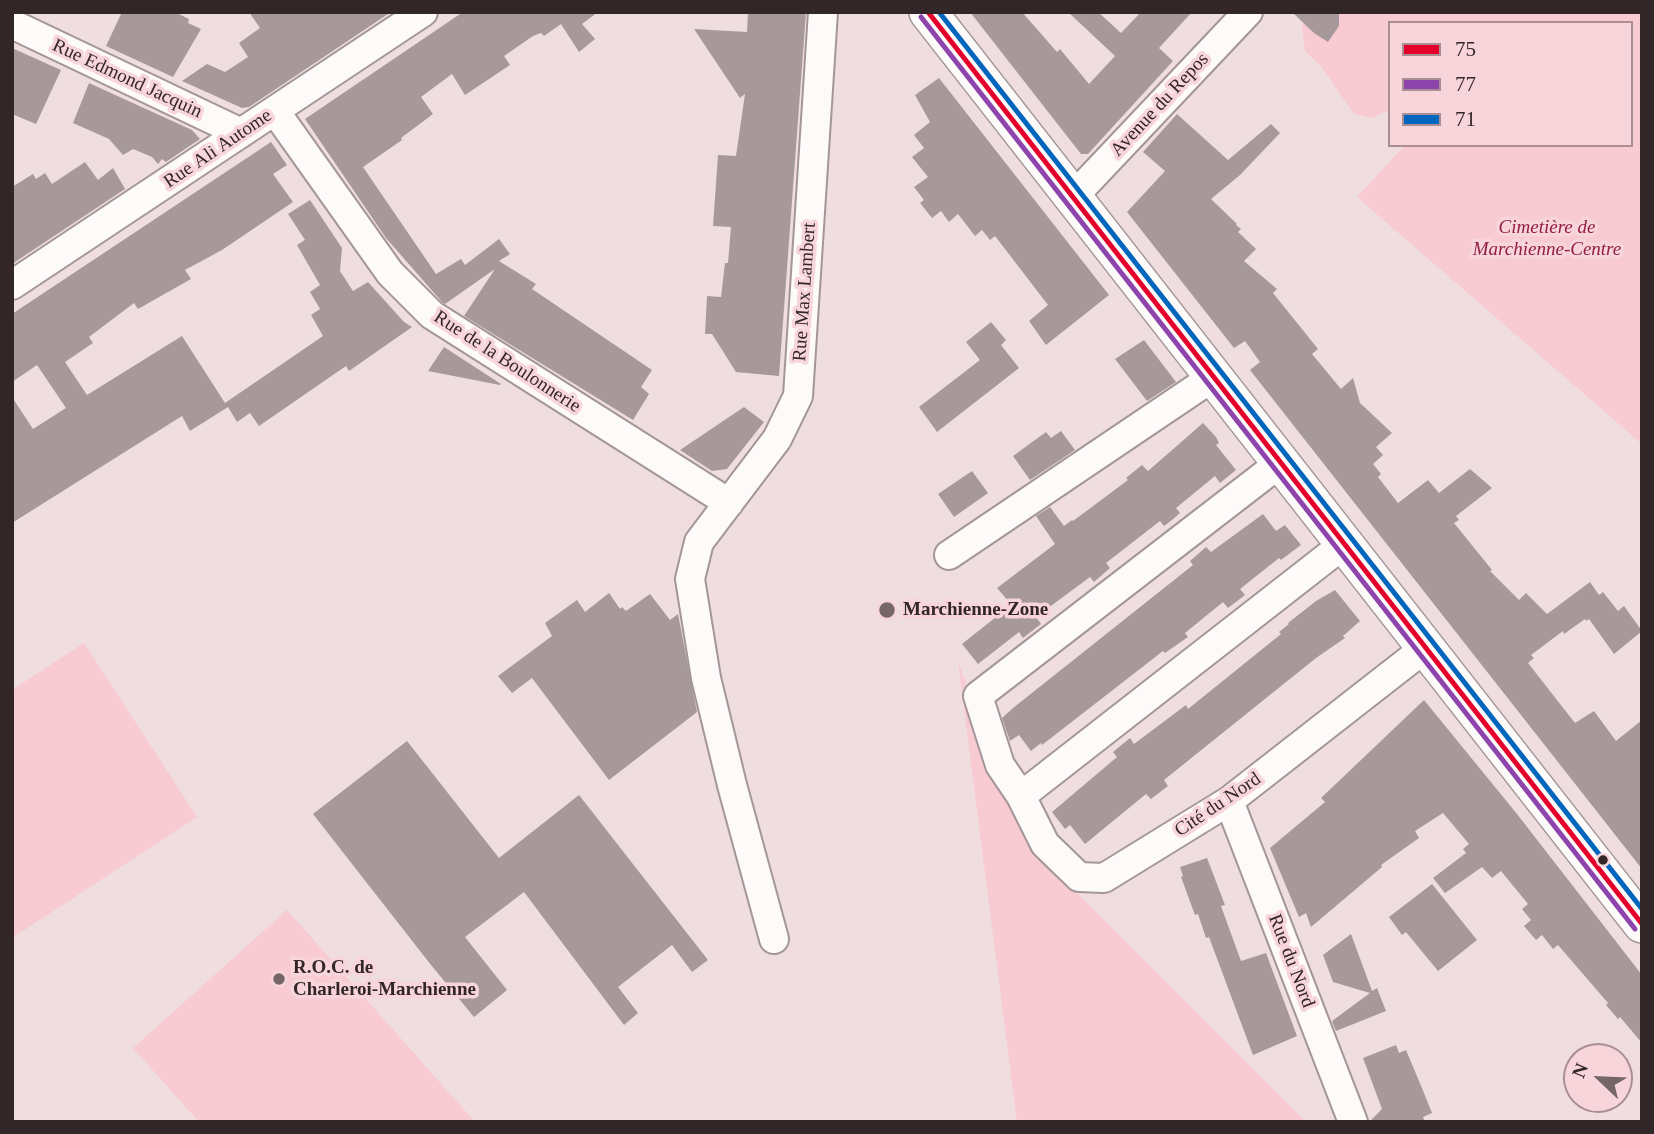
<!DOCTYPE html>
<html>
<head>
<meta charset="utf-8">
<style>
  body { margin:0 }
  #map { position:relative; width:1654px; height:1134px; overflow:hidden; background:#efdde0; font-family:"Times New Roman",serif }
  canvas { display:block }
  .frame { position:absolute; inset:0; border:14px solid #332628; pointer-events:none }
  .legend { position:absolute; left:1388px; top:21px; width:245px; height:126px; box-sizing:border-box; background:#f7d5da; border:2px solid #a98f93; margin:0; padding:9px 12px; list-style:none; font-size:21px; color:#332628 }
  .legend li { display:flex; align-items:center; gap:14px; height:35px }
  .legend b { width:35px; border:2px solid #a98f93 }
  .north { position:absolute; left:1563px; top:1043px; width:70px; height:70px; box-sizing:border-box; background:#f7d5da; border:2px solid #a98f93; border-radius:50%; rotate:293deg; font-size:19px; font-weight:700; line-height:28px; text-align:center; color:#332628 }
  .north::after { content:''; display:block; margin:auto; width:24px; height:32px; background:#756668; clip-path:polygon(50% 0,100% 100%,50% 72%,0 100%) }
</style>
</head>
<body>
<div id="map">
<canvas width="1654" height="1134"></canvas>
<div class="frame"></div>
<ul class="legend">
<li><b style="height:9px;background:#e4002b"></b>75</li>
<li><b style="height:9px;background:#8e44ad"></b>77</li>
<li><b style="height:9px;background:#0065bd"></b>71</li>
</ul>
<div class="north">N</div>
</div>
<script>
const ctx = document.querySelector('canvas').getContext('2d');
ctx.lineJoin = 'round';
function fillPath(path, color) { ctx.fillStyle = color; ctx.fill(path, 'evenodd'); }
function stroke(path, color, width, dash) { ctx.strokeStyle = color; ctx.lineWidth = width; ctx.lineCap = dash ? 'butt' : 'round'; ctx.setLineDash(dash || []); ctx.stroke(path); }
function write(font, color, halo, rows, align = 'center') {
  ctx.font = font + ' "Times New Roman",serif'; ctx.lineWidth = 7; ctx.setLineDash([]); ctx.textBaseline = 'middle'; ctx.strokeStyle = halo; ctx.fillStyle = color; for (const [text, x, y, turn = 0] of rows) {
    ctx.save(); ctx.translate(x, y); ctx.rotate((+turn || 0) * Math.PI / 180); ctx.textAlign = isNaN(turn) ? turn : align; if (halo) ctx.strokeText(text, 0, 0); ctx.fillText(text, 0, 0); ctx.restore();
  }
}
const green = new Path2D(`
  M1305 12H1642V444L1357 197 1405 145H1631V23H1390V110L1371 118 1354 114 1321 66 1305 51 1302 25Z
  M84 643 197 817 12 938V690Z
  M958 662 1029 845 1306 1122H1017Z
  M287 910 475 1122H199L133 1048Z`);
const building = new Path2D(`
  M122 12H175L189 19 188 23 201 29 173 77 106 46Z
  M249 12H391L249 107 242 108 182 81 207 64 225 72 248 57 239 43 260 28Z
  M463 12H598L582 24 595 39 579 52 561 24 544 36 541 33 533 36 504 56 510 65 465 95 452 74 421 97 433 114 401 138 402 140 363 167 436 274 461 259 465 265 499 239 510 254 499 261 536 284 532 289 652 370 641 387 649 394 633 420 464 316 495 269 445 304 442 302 386 238 305 119Z
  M748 12H806L779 376 736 372 712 334H705L707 296 721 297 725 263H728L731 227 713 226 718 155 736 156 745 94 740 98 694 29 747 32Z
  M970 12H1022L1057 52 1060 49 1089 84 1115 56 1068 12H1098L1121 33 1141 12H1192L1159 48 1173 61 1088 154H1081Z
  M1292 12H1339V26L1328 42 1314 33Z
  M12 48 61 70 36 124 12 114Z
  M939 78 1109 295 1046 345 1029 321 1048 305 995 236 990 240 982 230 975 236 958 214 949 222 941 211 932 218 920 203 924 200 914 187 928 177 912 157 924 148 914 135 930 122 915 95Z
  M89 83 192 130 200 139 166 162 162 159 158 164 152 157 133 149 123 155 109 139 73 123Z
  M1177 114 1228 160 1271 124 1280 133 1240 175 1211 199 1237 224 1236 225 1241 229 1238 232 1256 249 1244 261 1277 289 1273 293 1318 349 1312 354 1341 389 1353 378 1360 403 1392 433 1376 447 1383 455 1373 464 1381 474 1378 477 1398 503 1428 480 1439 493 1470 469 1492 488 1456 516 1459 520 1454 523 1492 570 1490 571 1519 600 1526 593 1547 614 1590 582 1599 595 1603 592 1618 611 1624 606 1642 631 1614 654 1589 619 1586 621 1585 619 1564 634 1563 631 1531 655 1534 658 1528 663 1575 723 1594 711 1616 741 1642 720V869L1250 370 1260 362 1245 341 1234 348 1127 212 1165 171 1143 152Z
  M271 142 287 165 273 174 293 202 222 250 185 270 191 279 138 309 134 303 89 337 93 343 65 362 87 395 182 336 225 403 323 336 311 315 320 309 310 292 320 285 297 245 305 240 288 214 310 200 342 248 340 271 353 291 368 282 404 322 412 327 349 371 346 366 259 426 250 413 237 422 228 407 190 431 182 416 12 523V397L33 429 66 408 37 365 12 382V314Z
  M85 162 98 180 113 168 125 189 12 264V187L33 174 36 179 45 173 52 184Z
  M991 322 1006 340 1001 345 1019 368 937 432 919 407 980 360 966 342Z
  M1144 340 1176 382 1147 401 1115 359Z
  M444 347 501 384 500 385 428 371Z
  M744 407 764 422 727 469 712 471 680 450Z
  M1203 423 1216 437 1219 443 1216 445 1236 470 1220 483 1215 476 1176 508 1180 513 1172 520 1164 526 1160 521 1106 563 1110 568 1094 582 1090 577 1036 617 1041 624 1023 638 1019 632 978 664 962 644 1006 609 1005 607 1010 603 997 588 1055 544 1036 516 1050 507 1064 526 1072 520 1073 521 1128 480 1126 478 1142 465 1148 471Z
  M1061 431 1075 450 1030 480 1013 456 1046 432 1051 438Z
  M972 471 988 493 954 517 938 494Z
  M1263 514 1276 531 1285 525 1301 545 1281 560 1279 558 1240 589 1245 595 1228 608 1223 602 1185 633 1188 637 1165 653 1163 651 1042 745 1041 743 1031 751 1019 735 1010 741 1002 718 1013 708 1193 565 1190 561 1206 547 1211 552Z
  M1335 590 1360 621 1343 636 1345 638 1316 658 1164 780 1168 786 1151 799 1146 794 1085 844 1070 825 1065 829 1052 812 1117 757 1113 752 1130 738 1134 744 1186 705 1188 709 1281 634 1279 632 1289 624 1288 623 1316 601Z
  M609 593 620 609 622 607 626 611 650 594 670 620 678 614 697 712 609 780 532 678 512 693 498 676 552 636 545 623 577 600 585 612Z
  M1424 700 1517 814 1642 975V1043L1620 1017 1618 1019 1606 1005 1608 1003 1558 945 1553 949 1542 935 1536 940 1524 926 1531 920 1522 909 1528 904 1501 871 1492 878 1482 867 1445 893 1433 878 1466 853 1463 849 1469 844 1443 813 1415 831 1419 838 1381 865 1382 867 1311 927 1306 913 1299 917 1270 848 1325 802 1321 798Z
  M407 741 499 858 579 795 708 960 692 972 672 945 618 987 638 1013 624 1025 524 892 465 937 507 990 474 1017 431 965 313 814Z
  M1207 858 1225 905 1221 906 1241 961 1266 953 1297 1036 1253 1055 1209 937 1206 938 1198 914 1195 915 1181 877 1183 876 1180 867Z
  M1432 884 1477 940 1438 971 1406 932 1402 935 1389 917Z
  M1351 934 1372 991 1377 988 1386 1011 1336 1031 1332 1021 1370 993 1333 982 1323 955Z
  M1396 1045 1399 1053 1406 1050 1424 1093 1432 1113 1423 1117 1425 1122H1369L1382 1109 1363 1058Z`);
const minor = new Path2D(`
  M12 24 241 133
  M275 111 390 273 432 315 729 503
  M1073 197 1248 12
  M12 285 423 12
  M1344 544 1021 796 1045 844 1079 877 1104 878 1229 801 1425 648
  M949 555 1213 377
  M1021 796 1000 765 978 696 1280 463
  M1229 801 1353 1122
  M774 939 732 785 706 678 690 579 699 542 777 439 798 396 823 12`);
const major = new Path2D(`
  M928 12 1642 924`);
const bus1 = new Path2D(`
  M928 12 1642 924`);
const bus2 = new Path2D(`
  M921 17 1635 929`);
const bus3 = new Path2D(`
  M939 12 1642 909`);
const markers = [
  [887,610,9,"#756668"],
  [1603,860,6,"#332628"],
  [279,979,7,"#756668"]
];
const streetNames = [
  ["Rue Edmond Jacquin",127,79,25],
  ["Avenue du Repos",1160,105,-47],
  ["Rue Ali Autome",218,149,-34],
  ["Rue Max Lambert",805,292,-86],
  ["Rue de la Boulonnerie",507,362,33],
  ["Cité du Nord",1218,805,-34],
  ["Rue du Nord",1291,961,69]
];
const parkNames = [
  ["Cimetière de",1547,228],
  ["Marchienne-Centre",1547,250]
];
const poiNames = [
  ["Marchienne-Zone",903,610],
  ["R.O.C. de",293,968],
  ["Charleroi-Marchienne",293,990]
];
fillPath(green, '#f8cad2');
fillPath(building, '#a7999b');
stroke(minor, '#a49698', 32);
stroke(major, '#a49698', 40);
stroke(minor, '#fdfafa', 28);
stroke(major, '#fdfafa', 37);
stroke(bus1, '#e4002b', 5);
stroke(bus2, '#8e44ad', 5);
stroke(bus3, '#0065bd', 5);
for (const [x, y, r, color] of markers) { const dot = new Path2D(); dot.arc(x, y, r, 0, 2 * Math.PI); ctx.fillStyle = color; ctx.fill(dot); stroke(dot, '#f7d5da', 2.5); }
write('19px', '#332628', '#f7d5da', streetNames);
write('italic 19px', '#941e43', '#f7d5da', parkNames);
write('bold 19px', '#332628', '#f7d5da', poiNames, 'left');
</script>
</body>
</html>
